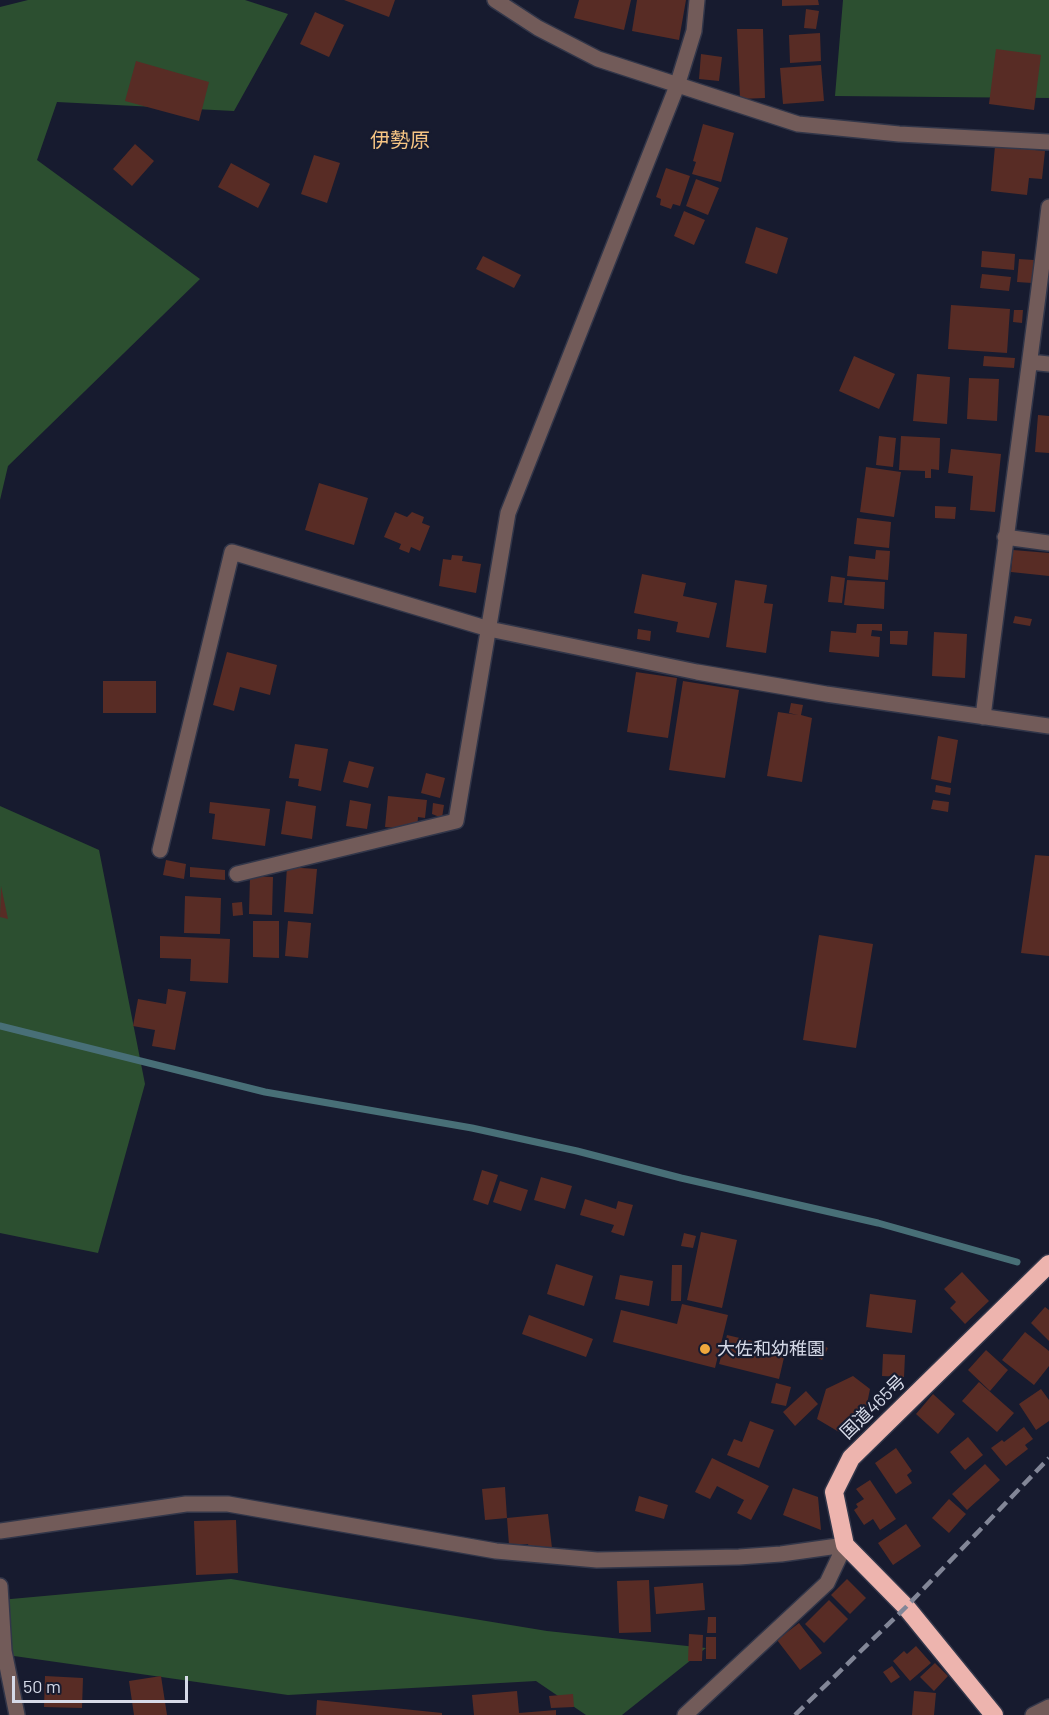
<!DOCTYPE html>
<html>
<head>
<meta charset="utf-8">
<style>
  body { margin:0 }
  #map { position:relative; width:1049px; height:1715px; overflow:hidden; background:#171b2f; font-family:Barlow,sans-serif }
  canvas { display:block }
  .scale { position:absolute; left:12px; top:1676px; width:176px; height:27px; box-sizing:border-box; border:3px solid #d6dae8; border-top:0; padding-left:8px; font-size:18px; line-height:21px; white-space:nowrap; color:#d6dae8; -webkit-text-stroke:4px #171b2f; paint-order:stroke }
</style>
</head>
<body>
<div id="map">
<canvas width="1049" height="1715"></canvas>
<div class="scale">50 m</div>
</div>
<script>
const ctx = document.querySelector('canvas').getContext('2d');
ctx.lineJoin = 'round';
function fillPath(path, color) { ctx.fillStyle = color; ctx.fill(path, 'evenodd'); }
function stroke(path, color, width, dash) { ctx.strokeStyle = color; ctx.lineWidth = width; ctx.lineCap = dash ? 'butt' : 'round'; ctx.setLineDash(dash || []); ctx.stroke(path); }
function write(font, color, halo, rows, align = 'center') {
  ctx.font = font + ' Barlow,"Noto Sans JP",sans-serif'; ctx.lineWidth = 4.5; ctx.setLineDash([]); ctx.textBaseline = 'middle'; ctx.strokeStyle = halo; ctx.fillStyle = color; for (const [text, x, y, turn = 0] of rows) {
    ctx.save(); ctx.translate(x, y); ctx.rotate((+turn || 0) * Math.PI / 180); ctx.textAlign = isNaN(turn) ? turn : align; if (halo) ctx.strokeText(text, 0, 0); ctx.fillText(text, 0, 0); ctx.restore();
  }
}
const forest = new Path2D(`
  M28 0H245L288 14 234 111 57 102 37 160 200 279 8 466 0 500V7Z
  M843 0H1049V98L835 96Z
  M0 806 99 850 145 1084 98 1253 0 1233Z
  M231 1579 547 1631 706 1648 622 1715H586L536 1681 288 1695 0 1654V1600Z`);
const stream = new Path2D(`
  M0 1026 265 1092 472 1128 577 1151 681 1178 878 1223 1017 1262`);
const building = new Path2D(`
  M344 0H395L389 17Z
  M579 0H631L624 30 574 18Z
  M637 0H686L679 40 632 31Z
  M782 0H818L819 5 782 6Z
  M806 9 819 11 816 29 804 28Z
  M315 12 344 25 329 57 300 44Z
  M737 29H763L765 98 740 99Z
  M820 33 821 61 790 63 789 35Z
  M996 49 1041 55 1034 110 989 104Z
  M701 54 722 57 719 81 699 79Z
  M136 61 209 82 199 121 125 101Z
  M821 65 824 101 783 104 780 68Z
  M703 124 734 133 721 182 692 174 696 162 693 161Z
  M135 144 154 161 132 186 113 169Z
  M995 146 1045 151 1042 179 1029 178 1027 195 991 191Z
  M314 155 340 163 327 203 301 194Z
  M231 163 270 184 258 208 218 187Z
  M666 168 690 176 680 206 673 204 671 209 660 205 661 199 656 197Z
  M696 179 719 188 708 215 686 206Z
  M684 211 705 220 694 245 674 236Z
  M756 227 788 238 777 274 745 263Z
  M982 251 1015 254 1014 270 981 267Z
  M483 256 521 275 514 288 476 269Z
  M1019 259 1034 260 1032 283 1017 282Z
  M982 274 1011 277 1009 291 980 288Z
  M951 305 1010 309 1007 353 948 349Z
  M1014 310H1023L1022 323 1013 322Z
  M854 356 895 374 879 409 839 391Z
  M984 356 1015 358 1014 368 983 366Z
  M917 374 950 377 947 424 913 421Z
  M969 378 999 379 997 421 967 419Z
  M1038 415 1049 416V453L1035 452Z
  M879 436 896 438 893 467 876 465Z
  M901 436 940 438 939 470 931 469V478H925V471L899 470Z
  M951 449 1001 454 995 512 970 510 973 476 948 473Z
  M866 467 901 472 894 517 860 512Z
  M319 483 368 498 354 545 305 530Z
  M935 506 956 507 955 519 935 518Z
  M395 512 407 517 412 512 424 517 422 523 430 526 420 551 411 547 409 553 399 549 401 544 384 537Z
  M857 518 891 522 889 548 854 544Z
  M876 550 890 551 888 580 847 576 849 556 875 559Z
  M1013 550 1049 553V576L1011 572Z
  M452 555 463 556 462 561 481 564 476 593 439 586 443 559 451 560Z
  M642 574 686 583 683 596 717 603 709 638 676 632 678 622 634 613Z
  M831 576 845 578 842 603 828 602Z
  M735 580 767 585 764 603 773 604 766 653 726 647Z
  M847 580 885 582 884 609 844 605Z
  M1015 616 1032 619 1030 626 1013 623Z
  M857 624H882V631L872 630 871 636 880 637 879 657 829 652 831 631 856 633Z
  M638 629 651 631 650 641 637 639Z
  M890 631H908L907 645 890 644Z
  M934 632 967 634 965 678 932 676Z
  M227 652 277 665 270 695 240 687 234 711 213 705Z
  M636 672 677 678 668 738 627 732Z
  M103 681H156V713H103Z
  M683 681 739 690 725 778 669 770Z
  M791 703 803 705 801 715 812 718 802 782 767 776 778 712 798 715 789 713Z
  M938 736 958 740 951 783 931 779Z
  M295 744 328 749 321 791 298 786 299 779 289 778Z
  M349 761 374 767 368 788 343 782Z
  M426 773 445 778 440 798 421 793Z
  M936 785 951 788 950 795 935 792Z
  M388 796 427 800 425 818 418 817 417 830 385 827Z
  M350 800 371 804 367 829 346 826Z
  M933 800 949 802 948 812 931 809Z
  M286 801 316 806 312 839 281 834Z
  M210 802 270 809 265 846 212 839 215 814 209 813Z
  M433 803 444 805 442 818 432 814Z
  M1035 855 1049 856V956L1021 953Z
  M166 860 186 864 184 879 163 875Z
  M190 867 225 870V880L190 877Z
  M287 867 317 869 313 914 284 912Z
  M250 876 273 877 272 915 249 914Z
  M1 886 8 919 0 917Z
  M185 896 221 898 220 934 184 933Z
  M242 902 243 915 233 916 232 903Z
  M253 921H279V958L253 957Z
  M288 921 311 923 308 958 285 956Z
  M819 935 873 944 856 1048 803 1040Z
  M160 936 230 939 228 983 190 981 191 959 160 958Z
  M168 989 186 992 175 1050 152 1046 155 1030 133 1026 138 999 166 1004Z
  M482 1170 498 1175 488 1205 473 1200Z
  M541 1177 572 1186 565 1209 534 1200Z
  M500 1181 528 1190 521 1211 493 1202Z
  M585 1199 616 1209 618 1201 633 1205 624 1236 611 1232 614 1225 580 1215Z
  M701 1232 737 1240 722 1308 687 1300Z
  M684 1233 696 1236 693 1248 681 1246Z
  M556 1264 593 1276 584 1306 547 1294Z
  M672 1265H682L681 1301H671Z
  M962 1272 989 1301 965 1324 950 1308 956 1302 944 1289Z
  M620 1275 653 1281 649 1306 615 1299Z
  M870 1294 916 1300 912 1333 866 1327Z
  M682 1304 728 1315 715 1368 613 1342 621 1310 677 1324Z
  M1045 1307 1049 1310V1341L1031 1323Z
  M529 1315 593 1339 586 1357 522 1334Z
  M1025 1332 1049 1351V1366L1034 1385 1002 1360Z
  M727 1335 786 1349 779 1379 719 1364Z
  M814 1341 828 1348 822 1360 808 1353Z
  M986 1350 1008 1370 990 1391 968 1370Z
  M883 1354 905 1355 904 1377 882 1376Z
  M853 1376 870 1389 864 1419 839 1432 817 1419 826 1389Z
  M979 1382 1014 1413 997 1432 962 1401Z
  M776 1383 791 1387 786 1406 771 1403Z
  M1041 1389 1049 1400V1421L1036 1430 1019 1404Z
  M806 1391 818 1404 795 1426 783 1412Z
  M933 1394 955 1414 938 1434 916 1414Z
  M750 1421 774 1430 759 1468 727 1455 734 1439 742 1442Z
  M1024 1427 1033 1439 1025 1445 1028 1449 1006 1466 991 1448 1002 1440 1004 1442Z
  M968 1437 983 1455 965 1470 950 1452Z
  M896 1448 912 1471 907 1475 912 1483 896 1494 875 1463Z
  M712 1458 769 1486 751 1520 737 1513 744 1500 717 1486 710 1499 695 1492Z
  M985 1464 1000 1480 967 1510 952 1494Z
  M870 1480 896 1519 880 1530 873 1519 864 1525 854 1510 858 1507 856 1504 864 1499 856 1489Z
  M505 1487 507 1518 485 1520 482 1489Z
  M793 1488 818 1497 821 1530 783 1515Z
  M639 1496 668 1505 664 1519 635 1511Z
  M949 1499 966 1514 949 1533 932 1518Z
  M548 1514 552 1548 529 1550 528 1544 509 1545 507 1518Z
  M236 1520 238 1573 196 1575 194 1521Z
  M906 1524 921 1546 893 1565 878 1543Z
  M847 1579 866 1598 850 1614 831 1595Z
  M649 1580 651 1632 619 1633 617 1581Z
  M703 1583 705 1610 656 1614 654 1587Z
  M829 1600 848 1619 824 1643 805 1624Z
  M708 1617H716V1633H707Z
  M799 1623 822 1653 800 1670 777 1640Z
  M689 1634 703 1635 702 1661H688Z
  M706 1637H716V1659H706Z
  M916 1646 931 1663 910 1681 893 1661 904 1651 907 1654Z
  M935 1663 948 1676 934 1691 920 1677Z
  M892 1666 900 1677 891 1683 883 1672Z
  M45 1676 83 1678 82 1708 44 1707Z
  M161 1676 167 1715H134L129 1681Z
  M517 1691 519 1713 556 1710V1715H474L472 1695Z
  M914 1691 936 1693 934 1715H912Z
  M573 1694 574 1707 551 1708 549 1696Z
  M317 1700 442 1713V1715H316Z`);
const minor = new Path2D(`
  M495 0 538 28 598 59 798 124 899 134 1049 142
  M1030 362 1049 364
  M1005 537 1049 543
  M983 717C1004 547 1029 377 1049 207
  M160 850 232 552 489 629 697 672 826 694 1049 726
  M237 874 456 821 508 513 677 86 694 31 697 0
  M0 1531 186 1504H228L496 1551 597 1560 739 1557 781 1554 845 1545
  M0 1586 4 1651 17 1715
  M685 1715 827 1583 845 1545
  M1033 1715 1049 1707`);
const highway = new Path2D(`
  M994 1715 906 1607 845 1545 834 1492 851 1458 1049 1264`);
const rail = new Path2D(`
  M795 1715 906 1607 1049 1458`);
const markers = [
  [705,1349,6,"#efa73d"]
];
const poiNames = [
  ["大佐和幼稚園",717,1349]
];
const streetNames = [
  ["国道465号",873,1407,-44]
];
const neighbourhoodNames = [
  ["伊勢原",400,140]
];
fillPath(forest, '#2c4f30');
stroke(stream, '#486f77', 7);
fillPath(building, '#582c25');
stroke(minor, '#323649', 18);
stroke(highway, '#323649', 21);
stroke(minor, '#725b59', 15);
stroke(highway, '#edb4ae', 18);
stroke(rail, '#828697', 4.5, [12, 6]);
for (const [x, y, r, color] of markers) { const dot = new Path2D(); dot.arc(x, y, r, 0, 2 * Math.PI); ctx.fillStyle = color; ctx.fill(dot); stroke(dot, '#171b2f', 2); }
write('18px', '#d6dae8', '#171b2f', poiNames, 'left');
write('18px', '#d6dae8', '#171b2f', streetNames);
write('20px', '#f7c584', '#171b2f', neighbourhoodNames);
</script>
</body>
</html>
